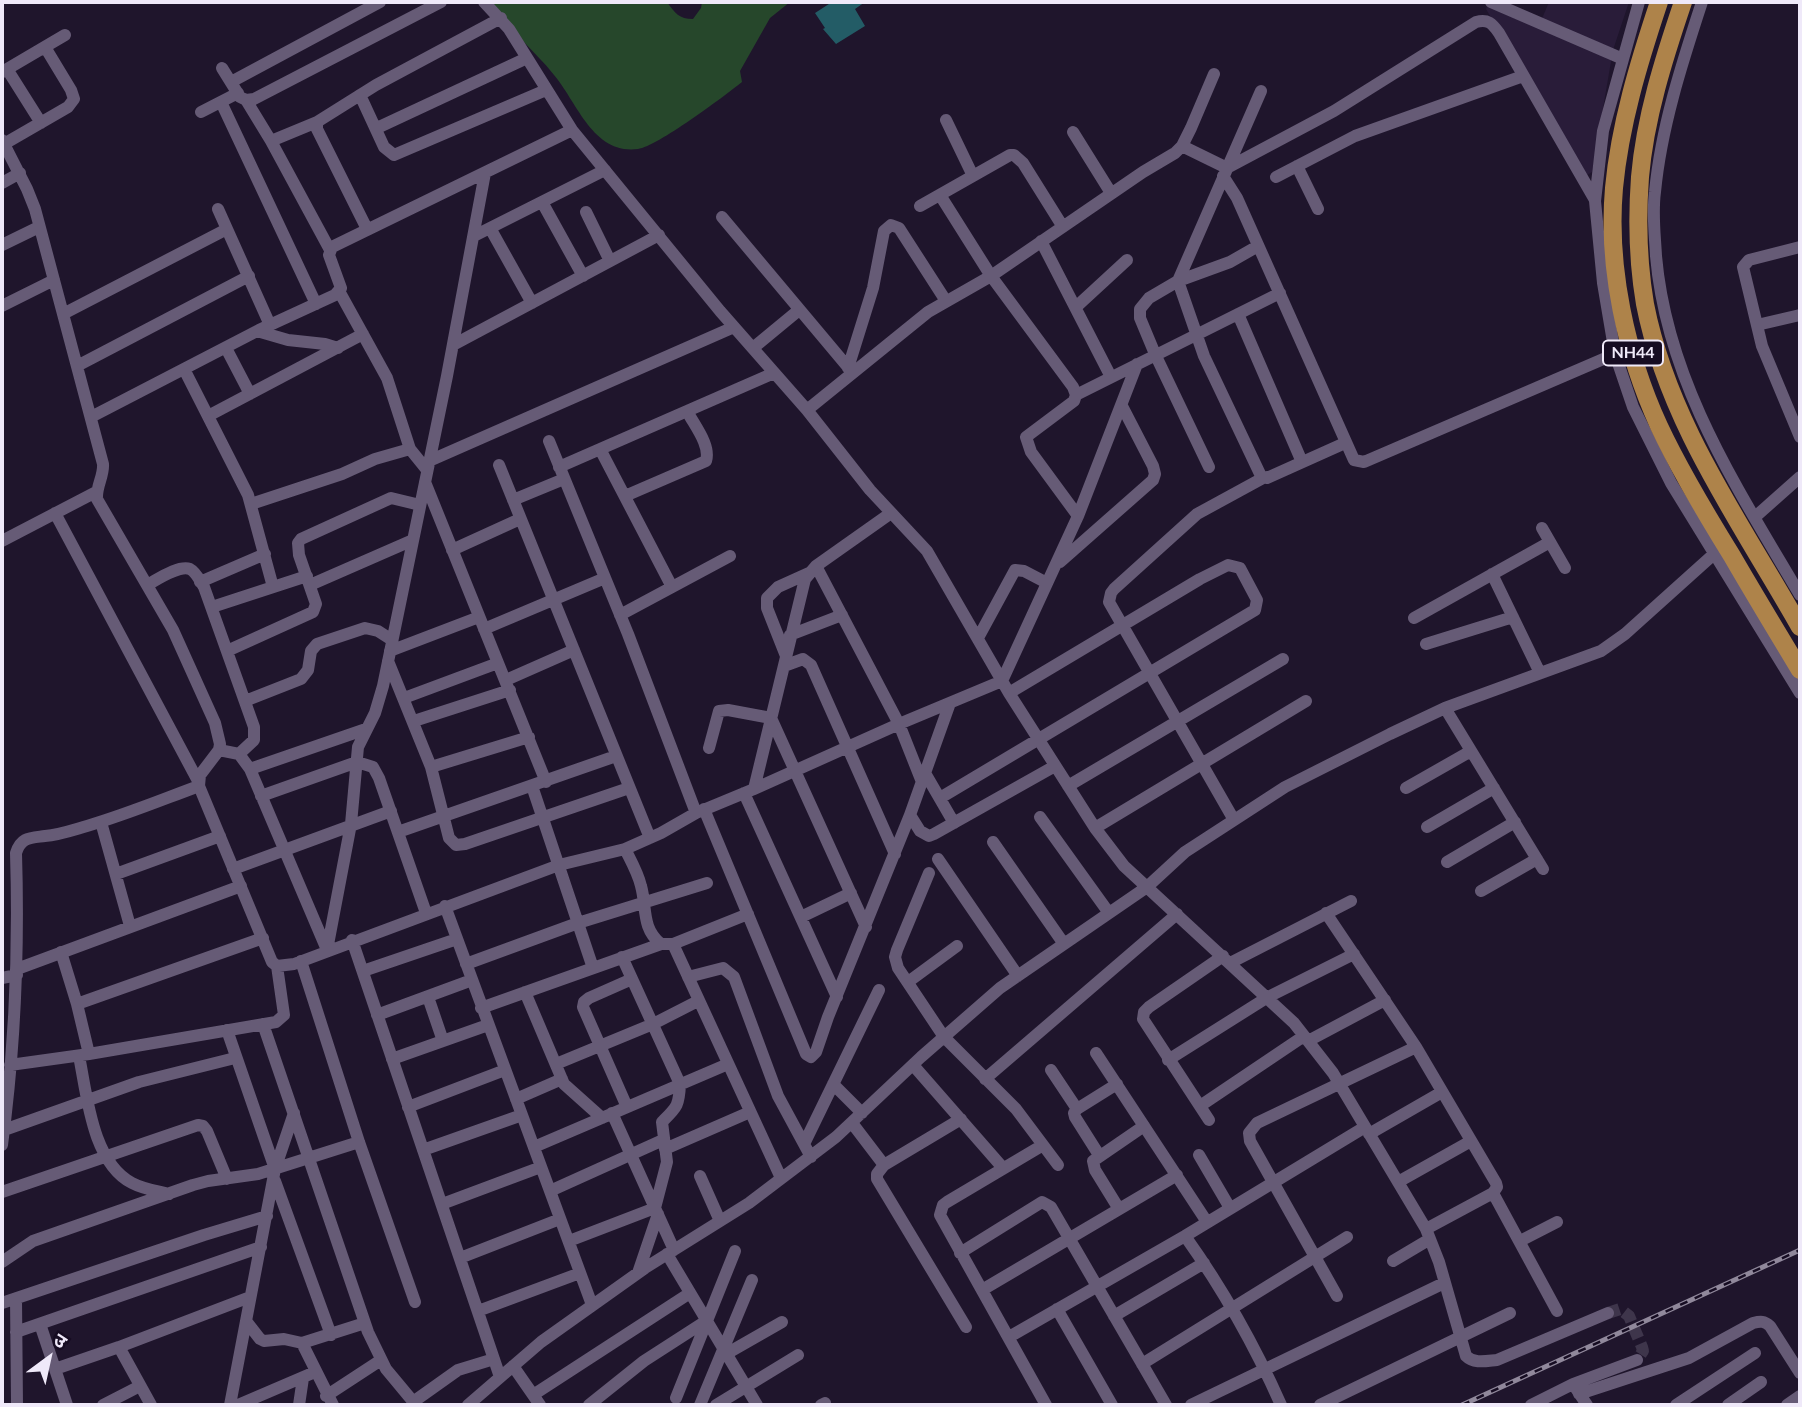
<!DOCTYPE html>
<html>
<head>
<meta charset="utf-8">
<style>
  body { margin:0 }
  #map { position:relative; width:1802px; height:1407px; overflow:hidden; background:#1f152c; font-family:Lato,"Noto Sans Devanagari",sans-serif }
  canvas { display:block }
  .frame { position:absolute; inset:0; border:4px solid #efe9f9; pointer-events:none }
  .north { position:absolute; left:14px; top:1323px; width:70px; height:70px; -webkit-text-stroke:5px #160c22; paint-order:stroke; rotate:33deg; font-size:19px; font-weight:700; line-height:28px; text-align:center; color:#efe9f9 }
  .north::after { content:''; display:block; margin:auto; width:24px; height:32px; background:#efe9f9; clip-path:polygon(50% 0,100% 100%,50% 72%,0 100%) }
</style>
</head>
<body>
<div id="map">
<canvas width="1802" height="1407"></canvas>
<div class="frame"></div>
<div class="north">उ</div>
</div>
<script>
const ctx = document.querySelector('canvas').getContext('2d');
ctx.lineJoin = 'round';
function fillPath(path, color) { ctx.fillStyle = color; ctx.fill(path, 'evenodd'); }
function stroke(path, color, width, dash) { ctx.strokeStyle = color; ctx.lineWidth = width; ctx.lineCap = dash ? 'butt' : 'round'; ctx.setLineDash(dash || []); ctx.stroke(path); }
function write(font, color, halo, rows, align = 'center') {
  ctx.font = font + ' Lato,sans-serif'; ctx.lineWidth = 5; ctx.setLineDash([]); ctx.textBaseline = 'middle'; ctx.strokeStyle = halo; ctx.fillStyle = color; for (const [text, x, y, turn = 0] of rows) {
    ctx.save(); ctx.translate(x, y); ctx.rotate((+turn || 0) * Math.PI / 180); ctx.textAlign = isNaN(turn) ? turn : align; if (halo) ctx.strokeText(text, 0, 0); ctx.fillText(text, 0, 0); ctx.restore();
  }
}
const built = new Path2D(`
  M1489 2 1541 21 1549 2H1629L1613 50 1592 172 1584 177 1486 9Z`);
const green = new Path2D(`
  M490 2H667C675 13 679 19 693 19L701 8 702 2H790L770 18 740 71 742 82C723 97 658 146 638 149 593 155 577 102 554 75 544 62 532 51 521 39 510 26 503 13 490 2Z`);
const water = new Path2D(`
  M832 2H865L855 9 865 26 836 44 823 29 825 28 815 13Z`);
const minorTunnel = new Path2D(`
  M1608 1313 1620 1309 1629 1316 1642 1347 1643 1351 1637 1360`);
const minor = new Path2D(`
  M484 2 509 29 572 130 720 311 807 410 870 490 927 551 1009 693 1095 828 1124 866 1294 1023 1333 1073 1426 1229 1439 1262 1466 1356C1474 1364 1486 1361 1497 1360L1608 1313
  M1491 2 1623 59
  M1639 2 1603 131 1595 201 1603 283 1615 354 1633 407 1671 483 1800 693
  M1702 2C1682 63 1661 128 1655 192 1652 214 1655 235 1656 256 1667 383 1738 489 1800 595
  M222 68 240 97 246 100 254 99 441 2
  M7 69 41 123
  M2 72 65 35
  M231 82 380 2
  M1261 91 1178 281 1204 356 1261 476 1267 478 1345 443
  M360 95 384 147 394 155 546 90
  M246 100 271 141 330 250
  M221 102 316 304
  M201 112 238 93
  M946 120 973 176
  M377 128 527 58
  M1073 132 1111 193
  M2 140 27 189 35 209 103 464C104 476 96 486 97 499L173 630 215 723 220 744 219 750 200 775 199 786 272 962 277 966 294 964 559 865 625 849 661 833 696 813 754 789
  M271 141 317 122
  M4 144 68 107 74 99 71 90 45 47
  M1182 146 1227 168 1334 111 1476 22C1488 19 1492 23 1499 33L1595 200
  M1297 166 1318 209
  M1223 176 1237 198 1354 460 1364 462 1615 354
  M1276 177 1355 136 1523 76
  M2 183 20 173
  M940 195 991 276 1073 387 1076 395 1074 401 1026 437 1031 452 1078 516
  M542 202 583 276
  M920 206 1010 155H1014L1023 163 1063 227
  M218 209 270 325
  M586 212 610 261
  M722 217 852 372
  M490 228 532 303
  M367 229 317 129V122L376 85 501 18
  M474 236 605 170
  M1041 241 1111 377
  M2 245 39 227
  M1800 247 1749 260 1743 267 1762 346 1800 437
  M339 291 387 378 410 449 427 470
  M2 306 54 280
  M1076 307 1127 260
  M63 314 227 229
  M1238 314 1302 462
  M1757 325 1800 315
  M257 331 288 340 325 344 338 348
  M453 345 659 235
  M226 348 250 394
  M753 348 799 310
  M77 366 249 276
  M848 368 873 288 884 231 891 225 899 228 946 301
  M184 369 248 495 273 587
  M1076 395 1280 293
  M807 410 928 312 991 276 1143 172 1175 153 1182 146 1191 128 1214 74
  M208 416 363 334
  M91 417 259 330 335 295 341 288 329 255 332 247 572 130
  M549 441 628 634 696 813
  M600 449 672 587
  M429 461 734 327
  M499 465 650 838
  M559 467 774 373
  M1209 467 1155 354 1140 318V309L1149 298 1178 281 1230 262 1258 246
  M425 482 546 782
  M625 496 706 461C711 445 694 425 687 411
  M513 500 564 479
  M251 504 342 474 375 459 410 449
  M55 513 198 781
  M891 513 816 566 805 579 754 789 899 724 1002 681 1078 516 1137 364
  M1755 517 1800 477
  M1542 528 1565 568
  M2 541 96 492
  M452 550 520 519
  M1060 562 1153 480 1155 474 1153 466 1122 406
  M816 566 899 724 922 782
  M1492 574 1540 673
  M200 582 265 554
  M147 585C157 580 178 565 190 569 196 572 200 581 204 587L254 727V740L239 754
  M310 585 413 540
  M212 607 307 576
  M620 615 730 556
  M1414 618 1550 542
  M484 629 605 578
  M790 635 842 615
  M978 638 1015 570 1024 571 1047 583
  M1426 644 1513 617
  M227 651 313 612 316 604 299 555 298 543 301 539 391 498 420 505
  M390 651 479 617
  M786 656 767 608V598L778 587 809 573
  M388 661 431 767 449 838 456 845 465 844 629 788
  M784 666 803 659 811 665 895 854
  M506 680 574 650
  M404 698 498 663
  M245 701 301 679 308 670 311 651 317 644 365 628 378 631 392 640
  M1445 708 1543 869
  M414 721 510 690
  M709 748 719 711 728 710 771 718 866 927
  M219 750 239 754 250 769 327 950
  M431 767 529 737
  M250 769 366 729
  M925 773 954 823
  M532 786 593 968
  M1068 786 1283 659
  M1406 788 1471 751
  M744 793 837 997
  M261 796 357 762 373 767 379 778 426 913
  M940 798 1255 610 1257 600 1240 568 1228 565 1200 579 1009 693
  M704 809 806 1054 811 1057 816 1052 828 1017 910 815 950 703
  M910 815 920 831 929 836 934 834 1055 766
  M1040 817 1109 913
  M1234 820 1109 602 1111 593 1114 589 1197 514 1263 478
  M101 822 130 926
  M1427 827 1494 788
  M1095 828 1306 701
  M398 832 616 756
  M993 842 1064 944
  M625 849C631 861 638 873 641 886 647 907 641 928 661 944H673L748 914
  M938 859 1018 976
  M1447 862 1515 822
  M233 869 391 811
  M929 873 897 950 895 957 898 968 944 1037 1016 1109 1058 1165
  M116 874 220 836
  M1481 891 1537 859
  M445 906 592 1305
  M1326 913 1416 1047 1496 1183 1497 1187 1493 1193
  M801 917 851 893
  M352 940 500 1377
  M673 944 781 1178
  M327 950 351 824 358 747 375 713 383 686 447 376 485 173
  M61 952 77 1004 89 1054
  M301 961 359 1142 415 1302
  M1230 963 1351 901
  M466 964 578 923 707 883
  M17 969 241 886
  M363 971 457 939
  M688 977 723 968 734 977 778 1096 811 1157
  M2 978 17 975
  M908 982 957 946
  M525 992 564 1084 602 1118
  M428 997 443 1041
  M77 1004 263 938
  M481 1008 661 944
  M377 1015 472 980
  M263 1024 368 1332 386 1369 416 1405
  M227 1030 275 1169
  M1308 1041 1385 1000
  M1096 1053 1207 1222
  M79 1056C87 1095 92 1162 132 1183 143 1189 157 1191 169 1194
  M392 1059 488 1025
  M1168 1060 1268 997 1354 954
  M556 1064 653 1024 698 1001
  M10 1065 89 1054 276 1022 284 1015 277 966
  M913 1065 1003 1168
  M1051 1070 1077 1109 1117 1084
  M985 1079 1177 914
  M833 1084 862 1113
  M516 1099 562 1079
  M1200 1106 1304 1036
  M408 1107 505 1070
  M627 1107 583 1007 584 1002 589 998 632 979
  M1077 1109 1074 1113 1075 1117 1099 1155
  M612 1113 674 1250
  M961 1119 884 1165 877 1174V1179L966 1327
  M1209 1120 1143 1019 1144 1012 1149 1007 1223 956
  M852 1123 884 1165
  M4 1130 139 1082 235 1058
  M1369 1134 1442 1092
  M804 1144 879 990
  M2 1145C15 1048 19 951 16 853 21 837 30 838 45 836 59 835 73 830 87 826 125 815 161 800 199 786
  M1043 1145 947 1202 943 1205 940 1215 1046 1405
  M534 1147 728 1064
  M665 1149 750 1112
  M423 1150 522 1115
  M1199 1155 1230 1208
  M700 1176 720 1221
  M275 1181 331 1335
  M1398 1182 1471 1141
  M550 1191 663 1140
  M2 1192 198 1125 203 1126 207 1131 227 1179
  M442 1204 541 1167
  M1119 1209 1095 1170 1093 1161 1144 1126
  M1426 1229 1493 1193 1557 1311
  M1185 1236C1222 1288 1255 1346 1281 1405
  M569 1241 655 1208 667 1162 662 1122C677 1107 679 1106 680 1084L622 957
  M1520 1241 1557 1222
  M960 1253 1042 1202 1051 1207 1166 1405
  M667 1254 757 1405
  M460 1258 560 1219
  M1393 1261 1430 1239
  M2 1262 33 1241 193 1185 208 1181 258 1174 359 1142
  M638 1273 658 1214
  M982 1290 1177 1175
  M1337 1296 1250 1141 1249 1133 1257 1123 1416 1047
  M16 1299 17 1405
  M2 1303 204 1235 267 1216
  M1057 1309 1112 1405
  M478 1311 580 1273
  M1114 1316 1204 1263
  M246 1321 260 1339 264 1341 284 1339 302 1343 365 1323
  M40 1324 67 1405
  M16 1332 261 1247
  M1009 1337 1185 1236 1365 1127
  M302 1343 333 1405
  M119 1347 151 1405
  M726 1354 782 1322
  M1142 1364 1347 1237
  M513 1366 540 1405
  M55 1369 119 1347 250 1297
  M1573 1384 1637 1360
  M1579 1394 1689 1358 1753 1323C1761 1321 1764 1321 1770 1326L1800 1373
  M533 1395 690 1293
  M326 1396 381 1360
  M676 1398 735 1251
  M413 1402 458 1370 494 1359
  M103 1405 140 1386
  M230 1405 275 1169 294 1113
  M238 1405 315 1372
  M299 1405 303 1378
  M468 1405 541 1342 645 1268 749 1203 836 1137 921 1057 1000 988 1147 887 1185 852 1285 787 1390 734 1445 708 1601 651 1625 634 1714 554
  M589 1405 644 1361 706 1321
  M700 1405 752 1280
  M716 1405 798 1355
  M821 1405 825 1403
  M1191 1405 1444 1283
  M1320 1405 1510 1313
  M1531 1405 1573 1384 1587 1405
  M1676 1405 1755 1353
  M1728 1405 1761 1382
  M1787 1405 1800 1396`);
const highway = new Path2D(`
  M1659 2C1639 62 1620 124 1614 188 1607 267 1626 354 1659 426 1680 471 1706 514 1732 556 1754 594 1777 632 1800 670
  M1683 2C1664 58 1645 118 1640 177 1637 218 1638 263 1645 304 1668 423 1742 524 1800 627`);
const rail = new Path2D(`
  M1462 1405 1800 1250`);
const shields = [
  [1633,353,60]
];
const shieldNames = [
  ["NH44",1633,353]
];
fillPath(built, '#291c39');
fillPath(green, '#26472b');
fillPath(water, '#235c66');
stroke(minorTunnel, '#3e354b', 12, [12, 6]);
stroke(minor, '#665b76', 12);
stroke(highway, '#ae834a', 18);
stroke(rail, '#90889b', 5);
stroke(rail, '#160c22', 2.5, [8]);
for (const [x, y, w] of shields) { const box = new Path2D(); box.roundRect(x - w / 2, y - 12.5, w, 25, 5); ctx.fillStyle = '#160c22'; ctx.fill(box); stroke(box, '#efe9f9', 2); }
write('bold 16px', '#efe9f9', null, shieldNames);
</script>
</body>
</html>
